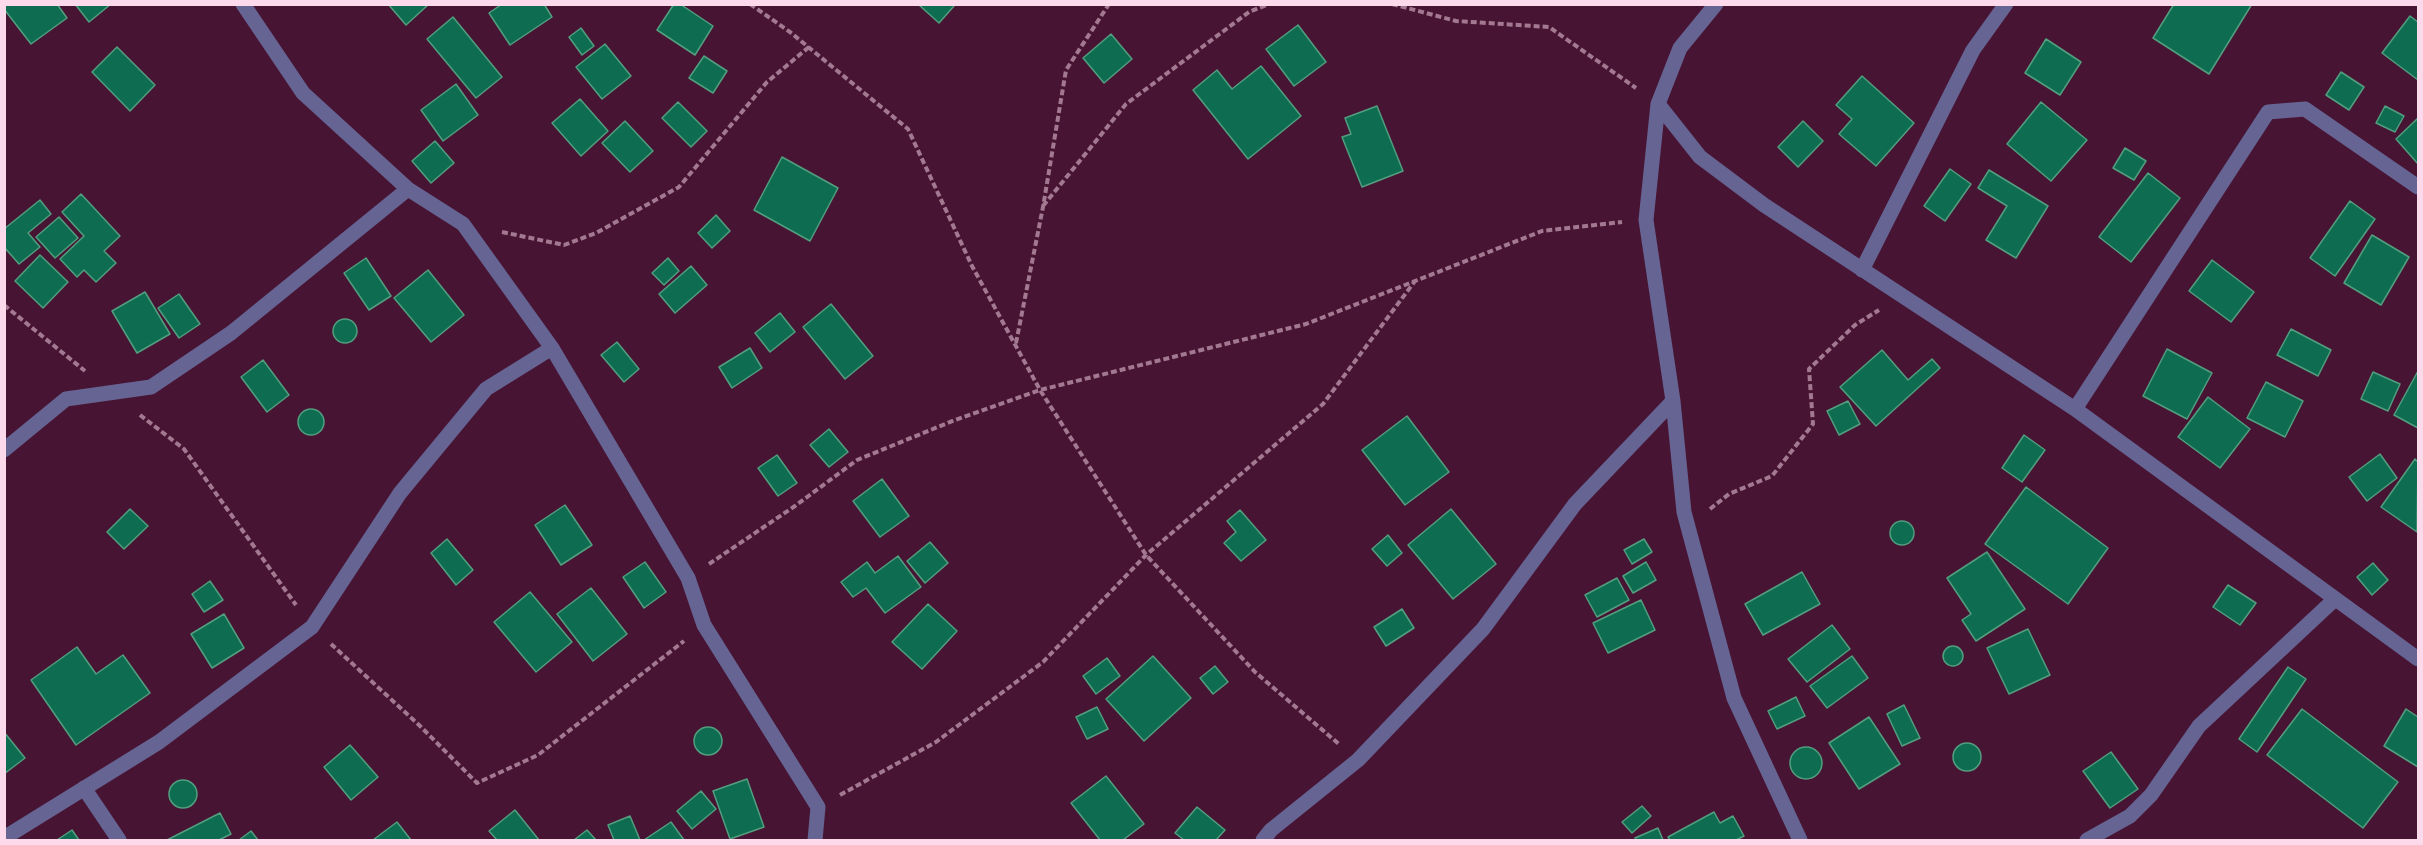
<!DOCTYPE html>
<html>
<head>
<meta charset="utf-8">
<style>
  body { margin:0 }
  #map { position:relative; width:2423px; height:845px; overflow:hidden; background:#481434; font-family:Overpass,sans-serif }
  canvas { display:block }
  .frame { position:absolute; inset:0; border:6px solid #fcdaec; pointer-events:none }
</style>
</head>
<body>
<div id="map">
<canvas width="2423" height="845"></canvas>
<div class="frame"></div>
</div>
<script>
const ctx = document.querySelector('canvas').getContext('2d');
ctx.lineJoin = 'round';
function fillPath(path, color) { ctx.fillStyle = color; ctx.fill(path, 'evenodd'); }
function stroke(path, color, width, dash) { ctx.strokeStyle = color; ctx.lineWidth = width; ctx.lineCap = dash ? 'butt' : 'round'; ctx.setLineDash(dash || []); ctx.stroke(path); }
const building = new Path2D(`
  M4 4H57L67 18 31 44 4 9Z
  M75 4H111L89 22Z
  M388 4H429L406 25Z
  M502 4H544L552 17 510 45 489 13Z
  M674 4H680L713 26 695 55 657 30Z
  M952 4 954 6 939 23 919 5Z
  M2174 4H2252L2209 74 2153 38Z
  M2410 16 2418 22V80L2382 53Z
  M453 17 502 77 476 98 427 39Z
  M1298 25 1326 62 1294 86 1266 49Z
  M581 28 594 46 582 55 569 37Z
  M1111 34 1132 59 1104 83 1083 58Z
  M2046 39 2081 62 2060 95 2025 73Z
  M605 44 631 76 602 99 576 67Z
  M117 47 155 85 130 111 92 72Z
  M704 56 727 71 713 93 689 78Z
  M1261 66 1301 116 1248 159 1193 90 1217 70 1232 89Z
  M2341 72 2364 87 2349 110 2326 95Z
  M1862 76 1914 123 1876 166 1839 134 1852 119 1836 105Z
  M456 84 478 115 443 141 421 110Z
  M580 99 608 131 581 156 552 123Z
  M678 102 707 131 691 147 662 118Z
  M2041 102 2087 140 2051 181 2007 144Z
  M1377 106 1403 171 1362 187 1342 137 1351 134 1345 118Z
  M2385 106 2404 116 2395 132 2376 123Z
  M2418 118V164L2396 139Z
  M625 121 653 151 630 172 602 143Z
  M1803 121 1823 141 1798 167 1778 147Z
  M435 141 454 163 431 183 412 161Z
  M2125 148 2146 161 2134 180 2113 168Z
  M782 157 838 188 810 241 754 210Z
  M1950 169 1971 184 1945 221 1924 206Z
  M1989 170 2048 206 2016 258 1986 240 2007 206 1978 188Z
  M2148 173 2180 198 2131 262 2099 237Z
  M81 194 120 236 104 251 116 263 96 282 84 270 77 277 60 259 84 236 62 212Z
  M40 200 51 214 28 233 40 247 19 264 4 247V229Z
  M2350 201 2375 219 2335 276 2310 258Z
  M716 215 730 231 712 248 698 233Z
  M59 217 78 238 55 258 36 237Z
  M2372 235 2409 257 2381 305 2344 283Z
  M40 255 68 282 43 308 15 281Z
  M366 258 391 296 369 310 344 273Z
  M668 258 679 271 664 285 652 273Z
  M2212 260 2254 292 2231 322 2189 291Z
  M691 266 707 285 675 313 659 294Z
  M428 270 464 315 431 342 394 298Z
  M145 292 170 334 137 353 112 311Z
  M179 294 200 324 179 338 158 308Z
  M831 304 873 356 845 379 803 327Z
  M780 313 795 332 770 352 755 333Z
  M333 331a12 12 0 1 1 24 0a12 12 0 1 1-24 0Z
  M2291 329 2331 350 2318 376 2277 355Z
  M617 342 639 369 624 382 601 355Z
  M750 348 762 368 732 388 719 367Z
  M2167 349 2212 373 2187 419 2143 396Z
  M1882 350 1908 380 1932 359 1940 368 1876 426 1840 387Z
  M263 360 289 395 267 412 241 377Z
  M2418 371V428L2394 415Z
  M2373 372 2400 384 2388 411 2361 399Z
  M2266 382 2303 401 2285 437 2247 418Z
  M2208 397 2250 429 2220 468 2178 437Z
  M1848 401 1860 424 1839 435 1827 411Z
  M298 422a13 13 0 1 1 26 0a13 13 0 1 1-26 0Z
  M1407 416 1449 472 1405 505 1362 450Z
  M829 429 848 452 829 467 810 445Z
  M2024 435 2045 450 2022 482 2002 468Z
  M2380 454 2397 478 2367 501 2349 477Z
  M777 455 797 483 778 496 758 468Z
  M2415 459 2418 462 2417 532 2381 507Z
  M882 479 909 516 880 537 853 501Z
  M2026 487 2108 548 2068 604 1985 544Z
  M565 505 592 545 561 565 535 525Z
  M130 509 148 526 124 549 107 532Z
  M1451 509 1496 564 1453 599 1408 545Z
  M1240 510 1266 540 1241 561 1224 543 1236 532 1227 521Z
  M1890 533a12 12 0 1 1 24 0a12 12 0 1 1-24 0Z
  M1388 535 1402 553 1387 566 1372 549Z
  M447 539 473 570 456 585 431 553Z
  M1644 539 1652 552 1632 564 1624 550Z
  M930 542 948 563 925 583 907 561Z
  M1987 552 2025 609 1976 641 1962 620 1971 614 1947 578Z
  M898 556 921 587 885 613 866 588 853 597 841 582 867 562 875 573Z
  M645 562 666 592 644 608 623 577Z
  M1646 562 1656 580 1633 593 1623 576Z
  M2373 563 2388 580 2372 595 2357 577Z
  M1802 572 1820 604 1763 635 1745 604Z
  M1617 578 1629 600 1597 617 1585 595Z
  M210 581 223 600 204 612 192 594Z
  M2228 585 2256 603 2240 625 2213 607Z
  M591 588 627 634 593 661 557 614Z
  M530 592 572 642 536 672 494 622Z
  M1641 600 1655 630 1608 653 1593 623Z
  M928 604 957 631 922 669 892 642Z
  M1402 609 1414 628 1386 646 1374 627Z
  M224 614 244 648 212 668 191 634Z
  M1832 625 1850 649 1807 682 1788 659Z
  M2028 629 2050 675 2009 694 1987 648Z
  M1943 656a10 10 0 1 1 20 0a10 10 0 1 1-20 0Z
  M77 647 96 674 123 655 150 693 76 745 31 680Z
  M1153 656 1191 698 1144 741 1106 699Z
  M1852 656 1868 678 1827 708 1810 686Z
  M1107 658 1120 676 1096 694 1083 676Z
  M1215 666 1228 682 1213 694 1200 678Z
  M2288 667 2306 679 2257 752 2239 739Z
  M1796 697 1805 716 1777 729 1768 711Z
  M1904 705 1920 738 1902 746 1887 714Z
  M1097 707 1108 729 1087 739 1076 717Z
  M2302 709 2398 782 2363 828 2267 755Z
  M2406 709 2418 717V767L2384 746Z
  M1869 717 1900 764 1859 789 1829 743Z
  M694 741a14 14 0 1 1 28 0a14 14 0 1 1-28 0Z
  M4 732 25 758 4 774Z
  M1953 757a14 14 0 1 1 28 0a14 14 0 1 1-28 0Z
  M350 745 378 777 351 800 324 767Z
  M1790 763a16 16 0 1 1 32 0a16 16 0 1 1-32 0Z
  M2111 752 2138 789 2110 808 2083 771Z
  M1106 776 1144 824 1123 840H1100L1071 803Z
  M747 779 764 827 730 839 713 791Z
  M169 794a14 14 0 1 1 28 0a14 14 0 1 1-28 0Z
  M701 791 716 809 692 829 677 811Z
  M1642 806 1651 816 1632 833 1622 822Z
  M1197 807 1225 830 1216 840H1184L1175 833Z
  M515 810 539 840H497L489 831Z
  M1714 812 1720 823 1733 816 1744 836 1736 840H1670L1668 837Z
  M220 813 231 834 219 840H167Z
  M630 816 640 840H614L608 825Z
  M397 822 411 840H373Z
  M671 822 684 840H644Z
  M1658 828 1663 840H1636L1635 838Z
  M72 830 79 840H57Z
  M587 830 596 840H574Z
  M251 831 258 840H239Z`);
const path = new Path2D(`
  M750 4 790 32 908 129 972 266 1040 390 1146 555 1255 672 1340 745
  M1392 4 1456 21 1549 27 1636 88
  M1043 206 1126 104 1249 12 1269 4
  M502 232 564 245 596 233 679 187 767 82 809 47
  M4 305 85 371
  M1016 343 1043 207 1066 70 1109 4
  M140 415 184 449 296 605
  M1710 509 1729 494 1772 476 1813 424 1809 369 1855 325 1879 310
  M709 564 795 506 857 460 955 420 1040 390 1306 324 1542 231 1622 222
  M331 644 419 725 477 783 538 755 684 641
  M840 795 936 742 1043 662 1146 555 1323 404 1415 281`);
const minor = new Path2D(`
  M243 4 303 93 408 189 463 224 552 348 688 578 704 625 818 807 815 840
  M1716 4 1680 48 1658 104 1700 157 1764 205 2075 409 2418 659
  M1658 104 1646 220 1673 401 1684 512 1734 698 1800 840
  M1862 270 1973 50 2006 4
  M2075 409 2268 112 2305 109 2418 187
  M4 450 66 399 151 387 231 333 408 189
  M84 788 119 840
  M4 838 159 742 312 627 400 493 486 389 552 348
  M1263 840 1271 830 1358 760 1483 629 1575 504 1673 401
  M2087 840 2130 816 2151 795 2199 726 2335 599`);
fillPath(building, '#0e6d50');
stroke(building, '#529e7f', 1.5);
stroke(path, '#a37891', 4, [6, 3]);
stroke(minor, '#666492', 15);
</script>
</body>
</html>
